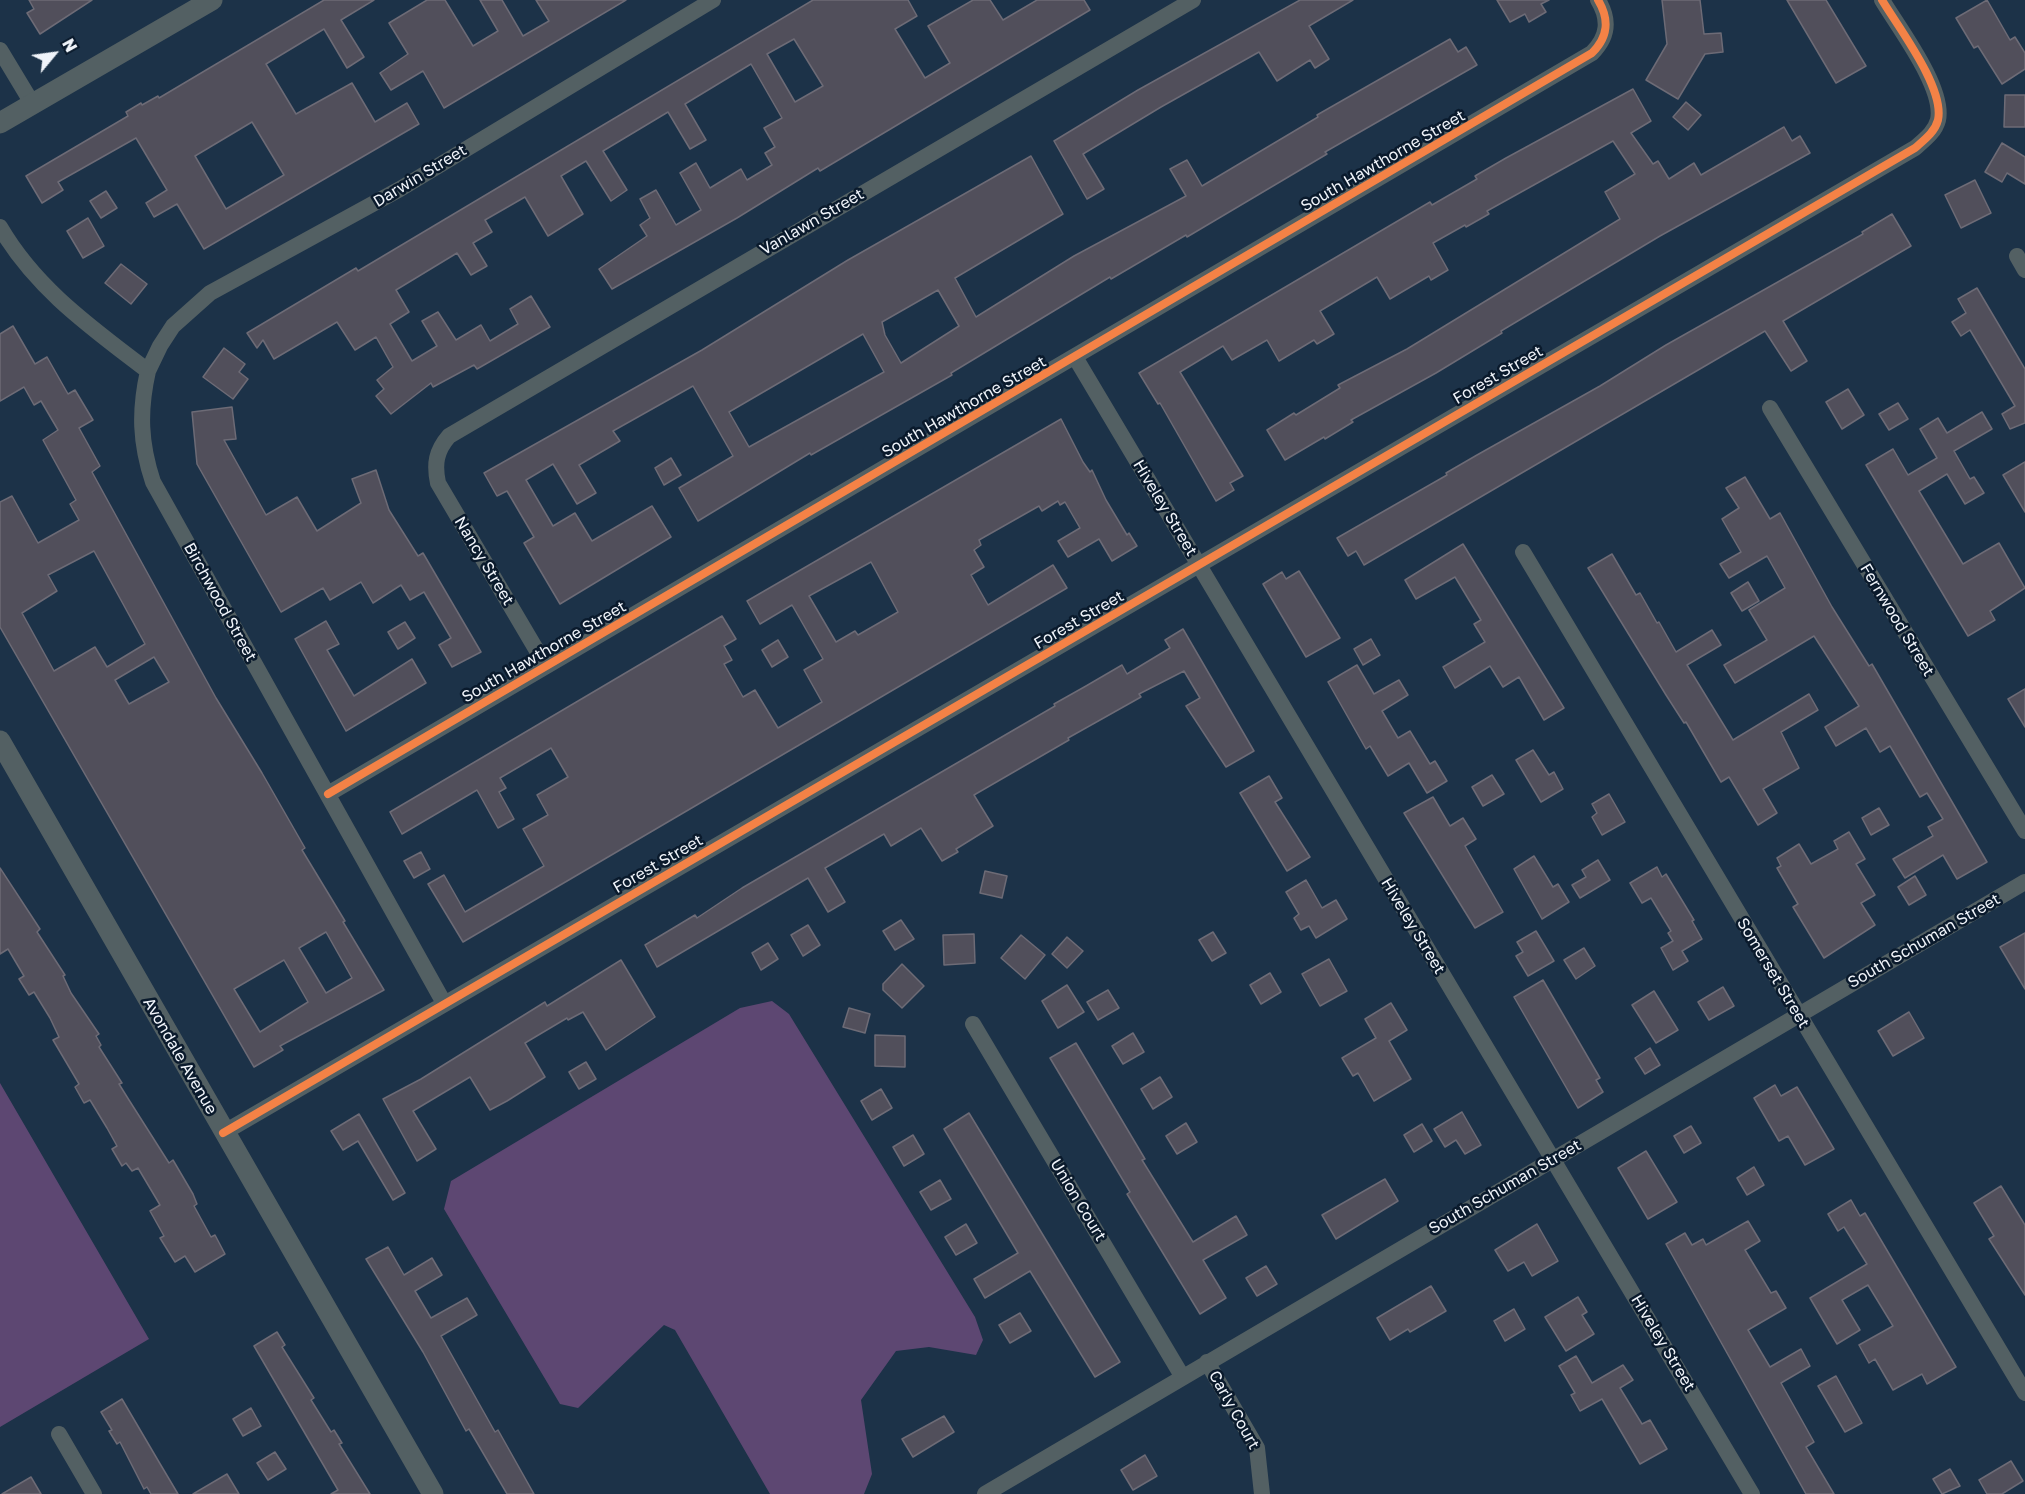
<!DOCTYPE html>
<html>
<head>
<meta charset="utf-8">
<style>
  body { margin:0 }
  #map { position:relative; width:2025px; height:1494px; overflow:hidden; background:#1c3248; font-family:"Golos Text",sans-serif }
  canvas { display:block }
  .north { position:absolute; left:24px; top:24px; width:60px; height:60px; -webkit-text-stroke:4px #0a1a2c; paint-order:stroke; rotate:61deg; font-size:16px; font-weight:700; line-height:24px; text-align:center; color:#f0f4fa }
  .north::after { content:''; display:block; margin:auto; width:21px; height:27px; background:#f0f4fa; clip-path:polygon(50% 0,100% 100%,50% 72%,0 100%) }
</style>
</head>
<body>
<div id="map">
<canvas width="2025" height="1494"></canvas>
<div class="north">N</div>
</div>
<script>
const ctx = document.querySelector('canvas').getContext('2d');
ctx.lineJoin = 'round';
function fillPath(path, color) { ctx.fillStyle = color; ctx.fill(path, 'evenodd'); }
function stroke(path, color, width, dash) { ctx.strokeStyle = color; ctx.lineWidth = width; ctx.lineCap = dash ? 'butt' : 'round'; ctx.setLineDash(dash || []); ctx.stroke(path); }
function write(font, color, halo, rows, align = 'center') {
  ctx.font = font + ' "Golos Text",sans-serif'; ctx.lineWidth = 5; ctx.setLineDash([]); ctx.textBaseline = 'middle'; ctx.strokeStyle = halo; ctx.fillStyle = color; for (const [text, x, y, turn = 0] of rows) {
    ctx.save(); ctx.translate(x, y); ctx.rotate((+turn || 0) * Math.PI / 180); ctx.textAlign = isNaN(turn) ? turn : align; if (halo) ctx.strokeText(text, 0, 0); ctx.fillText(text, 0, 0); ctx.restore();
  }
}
const forest = new Path2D(`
  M772 1001 789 1014 975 1317 983 1340 976 1355 929 1347 896 1351 861 1400 872 1474 864 1494H770L675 1330 664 1325 578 1408 560 1404 444 1209 451 1181 740 1008Z
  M0 1083 149 1339 0 1427Z`);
const building = new Path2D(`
  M29 0H92L40 34 27 13 34 9Z
  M324 0H374L341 20 364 57 347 68 324 29 266 64 296 114 352 83 375 122 407 103 419 124 204 249 177 204 154 217 146 203 167 190 136 138 58 182 63 190 42 203 26 176 128 116 126 112 141 103 142 105 158 96 159 98ZM252 122 284 175 226 209 195 156Z
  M427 0H445L473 46 498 31 480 0H502L523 36 549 21 536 0H626L444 108 423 71 391 90 380 73 408 54 389 23Z
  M813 0H908L917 16 895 29 925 78 950 63 928 26 973 0H990L1003 20 1037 0H1084L1090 10 820 171 818 168 737 218 612 289 599 269 647 236 640 225 650 218 640 199 656 190 676 225 701 210 680 173 696 163 710 188 741 169 747 180 772 165 765 153 775 147 764 128 782 118 751 64 685 104 706 140 690 149 668 112 603 151 627 190 611 201 586 161 561 176 583 214 548 236 525 197 485 220 492 232 473 243 487 266 471 275 457 253 396 290 409 312 390 324 412 361 437 346 422 321 438 312 456 340 481 325 490 341 518 324 510 309 531 296 550 327 477 369 474 365 433 387 431 383 391 414 376 396 384 389 377 380 393 367 376 337 355 350 337 322 274 359 263 340 257 348 247 333 356 268 358 271ZM794 39 823 86 795 102 767 54Z
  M1300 0H1353L1309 26 1329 59 1315 68 1310 60 1277 81 1259 52 1161 107 1083 154 1104 189 1087 199 1054 141 1138 90Z
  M1497 0H1549L1541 4 1546 12 1529 22 1525 14 1510 22Z
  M1662 0H1700L1704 34 1721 33 1723 52 1705 54 1678 99 1646 80 1667 44Z
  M1787 0H1826L1866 66 1836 83Z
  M1987 0 2010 40 2015 37 2025 53V69L2002 84 1978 46 1974 48 1956 18Z
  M1450 39 1458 52 1466 47 1477 65 1325 152 1327 154 1187 237 1186 235 1111 279 1110 277 951 373 952 375 811 455 810 453 698 521 679 488 733 456 693 386 613 431 620 441 579 465 596 493 577 504 553 464 526 480 553 526 575 513 592 541 652 506 671 537 560 604 524 543 534 537 507 491 497 496 484 473 702 350 848 260 1031 156 1063 214 955 278 976 317 1074 256 1186 196 1170 169 1187 160 1202 186 1318 117 1317 115ZM938 290 959 326 901 363 885 335 882 322ZM863 334 884 372 749 447 729 412Z
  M1633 89 1651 121 1631 133 1653 164 1658 161 1669 179 1694 163 1701 175 1784 127 1792 141 1800 136 1810 153 1660 236 1501 331 1502 333 1436 373 1351 420 1353 422 1325 439 1324 437 1285 460 1267 430 1294 413 1296 415 1340 388 1338 385 1407 349 1620 219 1605 192 1635 174 1613 141 1487 211 1489 214 1466 227 1465 225 1433 243 1448 270 1431 280 1429 276 1390 299 1377 277 1320 311 1334 334 1317 344 1314 340 1279 361 1267 340 1232 360 1223 346 1180 372 1243 476 1230 483 1234 490 1216 501 1160 403 1158 404 1139 373 1430 202 1432 205 1477 179 1475 176 1506 158Z
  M2005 95H2025V127H2004Z
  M1686 102 1701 115 1688 130 1673 117Z
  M2002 143 2025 157V184L2007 173 2002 182 1985 172Z
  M1975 180 1991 213 1961 228 1945 195Z
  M106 191 117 208 101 218 90 201Z
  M1892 214 1911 246 1783 321 1807 361 1791 371 1765 331 1364 565 1356 551 1348 556 1337 538 1447 475 1446 473 1477 455 1600 386 1666 345 1863 234 1862 232Z
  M88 218 104 246 83 258 67 231Z
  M121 264 147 284 131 304 105 283Z
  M1977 288 2025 369V423L2010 429 2002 414 2015 406 1970 330 1961 336 1952 322 1966 313 1958 299Z
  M13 326 35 364 47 357 68 394 75 390 93 420 79 428 100 466 92 472 216 698 262 773 305 848 302 850 345 921 343 922 384 990 280 1046 283 1050 254 1067 0 627V502L12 496 38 543 79 520 70 504 76 500 43 440 58 430 41 401 34 405 24 387 0 401V334ZM94 551 145 644 107 667 95 647 54 671 22 613 57 591 48 575ZM154 657 169 682 129 704 115 680ZM326 932 352 978 326 993 299 948ZM284 960 308 1002 260 1032 234 989Z
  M224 348 245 364 239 372 248 379 233 399 203 377Z
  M1848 389 1864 415 1842 429 1826 402Z
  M1898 403 1908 419 1889 430 1879 414Z
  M232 407 236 439 224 440 266 515 297 497 317 531 361 503 352 479 376 470 389 510 418 556 423 553 481 652 452 667 439 645 451 638 424 592 410 600 401 585 373 603 361 582 330 600 323 588 281 612 197 464 192 412Z
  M1982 412 1992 429 1954 451 1970 479 1974 477 1984 493 1965 504 1947 474 1919 491 1963 564 1999 543 2025 588 1990 611 1995 620 1968 636 1866 465 1893 449 1908 475 1937 458 1920 429 1938 418 1947 433Z
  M1061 419 1083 462 1090 472 1092 470 1106 500 1127 535 1129 533 1137 546 1112 561 1099 539 1068 557 1058 541 1080 528 1065 502 1060 505 1058 501 1042 511 1039 506 979 540 981 545 974 550 984 567 971 575 988 605 1053 565 1067 588 463 942 428 884 444 875 465 912 544 866 523 829 548 815 537 795 568 777 551 748 500 778 506 788 499 792 514 819 498 828 477 790 402 834 390 812 722 616 736 639 724 646 732 660 724 664 743 697 755 690 778 728 822 702 804 670 823 659 792 605 760 624 747 601ZM871 562 898 612 858 635 855 631 836 642 809 596Z
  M671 458 681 475 664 485 655 468Z
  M2025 462V512L2003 475Z
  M1745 477 1770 519 1780 513 1832 607 1869 666 1872 664 1987 862 1957 879 1943 855 1905 878 1893 859 1933 836 1928 827 1943 819 1927 793 1920 797 1890 746 1880 752 1866 728 1836 746 1825 727 1859 706 1814 636 1735 683 1724 665 1767 640 1749 610 1785 588 1767 556 1729 578 1720 564 1741 552 1722 519 1739 508 1726 488Z
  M1463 544 1564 708 1544 720 1519 677 1503 687 1490 666 1455 688 1443 667 1485 642 1474 624 1481 620 1455 577 1416 599 1405 580Z
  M1612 554 1636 595 1640 593 1657 623 1659 622 1676 652 1712 630 1721 645 1687 665 1733 740 1809 694 1818 710 1781 732 1799 768 1763 789 1777 813 1758 825 1729 777 1721 782 1686 722 1684 723 1666 695 1588 568Z
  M1299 571 1340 638 1306 657 1263 584 1282 572 1286 579Z
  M1748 582 1759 601 1742 611 1731 593Z
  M326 621 339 644 327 650 354 696 412 659 426 683 346 731 295 639Z
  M405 622 415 638 398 649 388 632Z
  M1183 629 1254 751 1226 767 1186 706 1200 698 1184 671 1139 694 1141 697 1068 738 1069 740 974 795 993 826 956 849 958 852 942 861 921 828 891 846 884 834 825 868 845 902 828 912 808 878 657 967 645 945 695 915 697 918 742 888 1055 706 1054 704 1086 686 1122 665 1127 674 1170 648 1165 640Z
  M1371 639 1380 655 1363 665 1354 649Z
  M778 640 788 657 772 667 762 650Z
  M1357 665 1374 694 1399 680 1408 695 1382 711 1398 738 1410 731 1430 764 1435 761 1447 781 1427 793 1409 763 1388 776 1370 746 1366 749 1328 682Z
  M2025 689V727L2008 699Z
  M1533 750 1549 775 1554 772 1563 789 1541 802 1516 760Z
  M1492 775 1504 794 1483 806 1472 787Z
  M1269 776 1282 798 1275 802 1310 857 1287 871 1240 793Z
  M1609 794 1625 822 1602 835 1592 817 1597 813 1592 804Z
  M1433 797 1450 826 1463 818 1476 839 1465 846 1503 912 1475 928 1404 813Z
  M1879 808 1889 825 1871 835 1862 818Z
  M1849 832 1865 859 1856 864 1875 895 1861 903 1875 925 1824 958 1793 907 1798 904 1777 868 1781 866 1777 858 1799 844 1811 864 1838 849 1834 841Z
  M421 852 430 869 414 878 404 861Z
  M1534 856 1553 887 1558 884 1569 902 1542 919 1514 869Z
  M1598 860 1610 880 1580 898 1572 885 1586 877 1582 870Z
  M1657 867 1662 877 1666 874 1694 920 1692 921 1702 939 1682 951 1688 961 1673 970 1661 948 1673 941 1668 933 1671 931 1651 898 1642 903 1630 883Z
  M0 868 40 929 37 932 65 975 63 976 71 993 99 1034 96 1036 101 1045 99 1047 122 1083 119 1084 129 1100 169 1163 173 1160 193 1194 197 1204 194 1206 211 1237 215 1235 225 1254 195 1272 185 1256 175 1262 160 1238 164 1236 150 1211 160 1205 138 1168 132 1171 126 1163 122 1166 112 1149 117 1146 107 1128 90 1100 84 1103 75 1087 79 1084 53 1040 59 1037 50 1018 34 992 29 995 19 979 24 976 8 949 0 954Z
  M985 871 1007 876 1002 898 980 893Z
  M1915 876 1926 895 1909 905 1898 887Z
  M1306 880 1322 908 1336 900 1347 919 1316 938 1309 926 1301 930 1294 918 1299 914 1286 892Z
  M901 920 914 939 895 950 883 931Z
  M808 925 820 945 803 956 791 935Z
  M1536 931 1554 961 1528 976 1516 956 1523 952 1517 942Z
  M1213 932 1226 953 1212 961 1199 940Z
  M2025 933V989L2000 947Z
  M974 934 975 963 944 965 943 935Z
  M1021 935 1045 955 1025 979 1001 958Z
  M1067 937 1083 951 1067 968 1052 954Z
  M768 943 778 959 761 970 752 953Z
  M1584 948 1595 966 1576 979 1564 960Z
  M1329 959 1347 991 1320 1006 1302 974Z
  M621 960 655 1017 606 1050 583 1012 568 1020 567 1018 525 1043 545 1077 507 1101 490 1110 470 1077 413 1111 436 1149 417 1161 383 1099 421 1079 545 1002 547 1006Z
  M902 964 924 986 902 1008 883 990V984Z
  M1270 973 1281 992 1261 1004 1250 985Z
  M1543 980 1600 1078 1596 1080 1603 1092 1578 1108 1514 997Z
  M1067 985 1084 1012 1058 1028 1042 1001Z
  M1723 987 1734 1006 1709 1020 1698 1002Z
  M1108 990 1119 1008 1098 1020 1087 1002Z
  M1654 991 1678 1030 1656 1043 1632 1005Z
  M1391 1003 1407 1030 1389 1041 1411 1079 1374 1101 1358 1073 1353 1076 1342 1058 1376 1038 1365 1019Z
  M849 1008 870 1014 865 1033 843 1027Z
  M1909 1012 1924 1038 1893 1056 1878 1031Z
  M1133 1033 1144 1052 1123 1064 1112 1046Z
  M875 1035 905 1036V1067L875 1066Z
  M1076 1043 1145 1159 1142 1160 1193 1242 1236 1216 1247 1235 1203 1260 1226 1298 1200 1314 1127 1194 1130 1192 1050 1058Z
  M1650 1048 1660 1065 1645 1074 1635 1058Z
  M586 1062 596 1079 579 1089 569 1072Z
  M1160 1077 1172 1097 1153 1109 1141 1089Z
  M1775 1085 1781 1096 1797 1087 1834 1149 1805 1165 1788 1136 1779 1141 1754 1098Z
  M881 1089 892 1108 872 1120 861 1101Z
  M1462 1112 1481 1145 1465 1154 1456 1140 1445 1147 1434 1129Z
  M969 1113 1120 1362 1095 1377 1030 1271 985 1298 974 1279 1018 1253 944 1129Z
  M359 1114 405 1193 393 1200 358 1141 343 1150 331 1131Z
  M1186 1123 1197 1142 1177 1154 1166 1136Z
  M1422 1124 1432 1141 1414 1152 1404 1135Z
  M1691 1126 1701 1143 1684 1153 1674 1136Z
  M913 1135 924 1154 904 1166 893 1147Z
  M1646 1151 1677 1202 1648 1219 1618 1168Z
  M1754 1167 1764 1185 1747 1195 1737 1178Z
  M1385 1179 1398 1201 1336 1239 1322 1215Z
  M940 1180 951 1199 931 1210 920 1192Z
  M2001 1186 2025 1225V1295L1989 1239 1994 1236 1974 1203Z
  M1851 1200 1860 1216 1865 1213 1956 1367 1927 1384 1922 1374 1893 1390 1875 1359 1869 1363 1859 1345 1893 1326 1868 1285 1842 1300 1860 1330 1837 1344 1810 1298 1867 1264 1844 1227 1838 1231 1828 1214Z
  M1748 1221 1760 1241 1745 1250 1771 1293 1776 1291 1786 1308 1748 1330 1770 1367 1801 1349 1810 1366 1781 1383 1814 1442 1806 1447 1834 1494H1806L1666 1244 1685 1233 1692 1245 1703 1239 1706 1245Z
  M966 1224 977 1243 956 1255 945 1237Z
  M1537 1224 1558 1261 1532 1276 1524 1262 1508 1271 1495 1250Z
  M388 1247 404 1275 432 1258 442 1275 415 1291 431 1318 467 1298 477 1315 441 1336 495 1432 498 1430 534 1494H507L469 1429 466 1431 423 1352 366 1259Z
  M1266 1266 1277 1284 1257 1296 1246 1278Z
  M1431 1286 1446 1311 1410 1332 1408 1329 1390 1340 1377 1318Z
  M1578 1297 1587 1312 1582 1315 1594 1334 1566 1351 1545 1317Z
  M1514 1309 1525 1329 1505 1341 1494 1321Z
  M1020 1313 1031 1331 1010 1343 999 1325Z
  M277 1332 285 1345 282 1347 314 1398 311 1400 331 1432 334 1430 342 1443 339 1444 370 1494H331L338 1490 254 1346Z
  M1576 1356 1592 1383 1623 1365 1633 1380 1620 1388 1642 1424 1650 1420 1667 1449 1640 1464 1602 1399 1580 1411 1571 1395 1575 1393 1559 1366Z
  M1836 1376 1862 1423 1845 1432 1818 1386Z
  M122 1399 159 1462 178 1494H151L147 1487 144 1489 120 1442 117 1444 109 1431 112 1430 101 1412Z
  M251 1408 261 1426 243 1436 233 1419Z
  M944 1416 954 1432 913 1457 902 1439Z
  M275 1452 286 1469 268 1480 257 1463Z
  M1145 1455 1157 1476 1133 1490 1121 1470Z
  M2011 1461 2023 1481 2002 1494H1987L1979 1480Z
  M1950 1469 1960 1486 1942 1494 1933 1479Z
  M227 1474 239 1494H193Z
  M31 1477 41 1494H2Z`);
const minor = new Path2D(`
  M0 50 32 103
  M0 227C36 289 92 328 148 371 139 411 140 443 153 482L444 1003
  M2017 256 2025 270
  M1075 357 1752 1494
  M148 371 160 346 173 326 210 293 400 189 713 0
  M1770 408 2025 831
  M1523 552 2025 1393
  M546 666 438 483C434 464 436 451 449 436L1193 0
  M328 794 1592 53C1608 37 1610 20 1598 0
  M973 1024 1182 1376
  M223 1133 1915 148C1924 140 1935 132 1938 120 1945 88 1898 27 1882 0
  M1207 1362 1257 1448 1262 1494
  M59 1434 94 1494
  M985 1494 2025 882`);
const tertiary = new Path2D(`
  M0 123 212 0
  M0 741 433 1494`);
const cycleway = new Path2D(`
  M328 794 1592 53C1608 37 1610 20 1598 0
  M223 1133 1915 148C1924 140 1935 132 1938 120 1945 88 1898 27 1882 0`);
const streetNames = [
  ["South Hawthorne Street",1383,161,-30],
  ["Darwin Street",420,176,-31],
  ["Vanlawn Street",812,222,-30],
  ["Forest Street",1498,375,-30],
  ["South Hawthorne Street",964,407,-30],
  ["Hiveley Street",1165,508,59],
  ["Nancy Street",484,561,59],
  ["Birchwood Street",220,602,61],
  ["Forest Street",1079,620,-30],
  ["Fernwood Street",1897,620,59],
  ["South Hawthorne Street",544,652,-30],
  ["Forest Street",658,864,-30],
  ["Hiveley Street",1413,926,59],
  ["South Schuman Street",1924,941,-30],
  ["Somerset Street",1773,973,59],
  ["Avondale Avenue",180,1056,60],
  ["South Schuman Street",1505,1187,-30],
  ["Union Court",1078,1200,59],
  ["Hiveley Street",1663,1343,59],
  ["Carly Court",1234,1410,61]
];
fillPath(forest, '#5d4772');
fillPath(building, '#514f5b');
stroke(building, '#6d6b76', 1.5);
stroke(minor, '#536063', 16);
stroke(tertiary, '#536063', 21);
stroke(cycleway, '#f48246', 8);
write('16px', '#f0f4fa', '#0a1a2c', streetNames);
</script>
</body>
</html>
